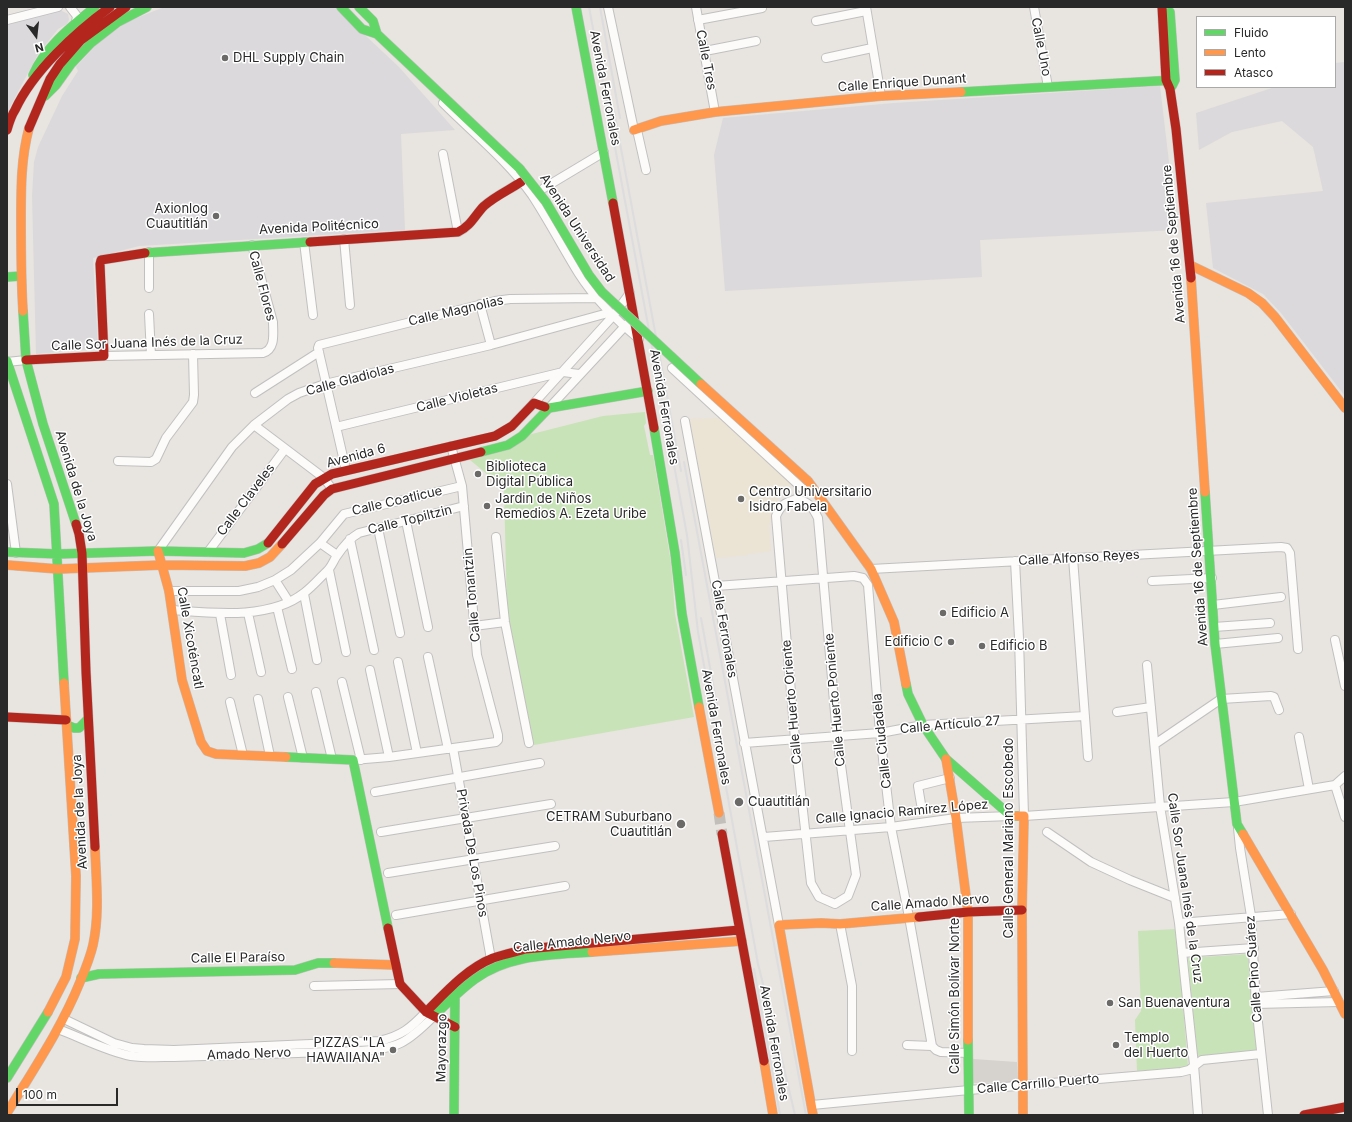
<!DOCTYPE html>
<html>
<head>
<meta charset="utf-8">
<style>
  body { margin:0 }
  #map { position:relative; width:1352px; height:1122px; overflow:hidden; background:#e8e4df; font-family:Inter,sans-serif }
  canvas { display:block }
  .frame { position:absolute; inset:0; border:8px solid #292929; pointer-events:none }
  .legend { position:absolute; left:1196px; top:16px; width:140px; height:72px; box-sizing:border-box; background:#fff; border:1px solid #a9a9a9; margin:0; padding:5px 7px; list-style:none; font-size:12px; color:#292929 }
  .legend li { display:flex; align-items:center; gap:8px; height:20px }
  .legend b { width:20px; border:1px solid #a9a9a9 }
  .north { position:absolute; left:16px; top:16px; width:40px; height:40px; -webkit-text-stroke:3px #fff; paint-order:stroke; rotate:165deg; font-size:11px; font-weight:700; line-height:16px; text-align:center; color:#292929 }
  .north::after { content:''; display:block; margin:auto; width:14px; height:18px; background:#292929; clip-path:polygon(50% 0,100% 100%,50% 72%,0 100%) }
  .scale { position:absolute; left:16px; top:1088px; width:102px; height:18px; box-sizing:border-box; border:2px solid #292929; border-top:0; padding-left:5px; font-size:12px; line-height:14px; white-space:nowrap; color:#292929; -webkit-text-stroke:3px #fff; paint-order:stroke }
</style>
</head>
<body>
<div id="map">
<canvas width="1352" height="1122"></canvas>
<div class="frame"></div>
<ul class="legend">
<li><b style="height:5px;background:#63d668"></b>Fluido</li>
<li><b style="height:5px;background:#ff974d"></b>Lento</li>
<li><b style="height:5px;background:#b3261e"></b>Atasco</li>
</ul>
<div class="north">N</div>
<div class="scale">100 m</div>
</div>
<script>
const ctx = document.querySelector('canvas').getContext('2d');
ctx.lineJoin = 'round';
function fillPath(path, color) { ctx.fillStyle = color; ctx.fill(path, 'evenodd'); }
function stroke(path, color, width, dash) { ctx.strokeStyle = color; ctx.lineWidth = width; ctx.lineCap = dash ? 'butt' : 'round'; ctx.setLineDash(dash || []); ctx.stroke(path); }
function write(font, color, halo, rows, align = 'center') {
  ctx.font = font + ' Inter,sans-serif'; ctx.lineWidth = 3; ctx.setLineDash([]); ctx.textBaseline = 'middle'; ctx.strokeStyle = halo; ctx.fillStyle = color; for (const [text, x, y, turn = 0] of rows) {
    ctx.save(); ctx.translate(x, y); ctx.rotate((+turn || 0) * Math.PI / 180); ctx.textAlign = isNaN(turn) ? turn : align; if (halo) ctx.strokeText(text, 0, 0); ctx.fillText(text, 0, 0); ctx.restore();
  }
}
const industrial = new Path2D(`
  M164 7H335L399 67 455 130 401 134 405 230 139 246 93 258 98 348 36 354 32 196 34 162 38 147 62 96 78 71 76 67 99 42 127 22Z
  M60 10 68 14 69 20 67 24 58 29 38 54 10 107 7 117V23Z
  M1345 62V396L1281 313 1263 294 1213 268 1206 203 1323 191 1313 147 1282 121 1232 132 1199 150 1196 113 1275 87H1335V63Z
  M1160 86 1177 230 980 240 982 277 725 291 714 155 723 118 894 103Z`);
const education = new Path2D(`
  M719 418 793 485 783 487 773 511 769 526 771 551 748 554V555L716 558 700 475 690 419Z`);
const green = new Path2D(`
  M645 412 646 423 644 426 650 455H653L671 563 675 614 694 717 534 745 507 611 504 488 470 460 528 435 603 416Z
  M1177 929 1188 1067 1137 1071 1135 1020 1141 1011 1138 931Z
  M1248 954 1257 1051 1197 1056 1188 958Z`);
const plaza = new Path2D(`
  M973 1059 1017 1062 1018 1082 973 1083Z`);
const secondaryTunnel = new Path2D(`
  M719 813 722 834`);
const street = new Path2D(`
  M70 7 77 16 76 22
  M608 7 634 130
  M696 7 715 112
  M866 7 881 96
  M1034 7 1048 87
  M7 20 58 7
  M698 20 762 8
  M816 21 866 11
  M705 51 756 41
  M826 58 872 48
  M443 103C473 133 508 161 532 195 549 221 563 248 579 274 595 299 616 320 639 339
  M637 130 646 170
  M443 154 458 232
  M544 188 604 152
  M344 239 350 305
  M304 242 313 315
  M149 252V288
  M480 304 491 345
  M149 314 151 355
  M104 356 263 353C276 349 273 333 273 322L252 245
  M7 362 26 360
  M672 368 802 488 815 492
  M255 393 319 352
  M534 403 613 316 630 293
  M549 408 627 324
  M685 421 779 925
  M254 425 324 478 332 489
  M336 427 563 372 579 374
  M118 461 151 462 156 459 166 438 193 402 194 395 193 354
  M346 470 318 348 319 345 495 301 510 299 597 298
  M7 484 16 553
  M796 499C809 502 812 506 818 518L837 736 856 875 848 896 835 904 819 897 811 883 795 739 776 516C781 505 784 503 796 499Z
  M406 521 428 627
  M378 528 400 633
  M496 537 505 622 529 743
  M350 539 374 650
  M320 543 337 555
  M158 551 232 447 254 425 288 399 299 393 325 384 491 345 608 313
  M208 552 285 449
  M1073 558 1088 757
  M1015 561 1019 638 1024 816 1234 802 1335 785 1345 776
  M871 569 1281 547 1287 548 1290 553 1298 649
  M329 570 346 652
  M275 580 289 602
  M1152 581 1212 578
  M716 586 854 576 863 578 868 585 880 733 891 827 909 917 932 1046
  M169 591H239L258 587 275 580 291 570 320 543 344 514 462 486
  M304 594 317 660
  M1213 605 1281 597
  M277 607 292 669
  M172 610C212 613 270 620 304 593 312 587 319 579 326 572 331 568 333 562 336 557 342 548 350 538 359 533L464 506
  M248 613 261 672
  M220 614 231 675
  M474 626 505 622
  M1214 627 1270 623
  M1335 640 1345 686
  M1215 644 1278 638
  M428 657 448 749
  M398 662 417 753
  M1147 665 1160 806 1179 923 1194 1065 1198 1115
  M370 670 389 757
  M342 682 361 760
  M316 692 332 759
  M288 697 303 758
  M258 699 270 756
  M230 702 243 755
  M1117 712 1151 707
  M1299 737 1309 789
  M744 743 880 733 923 725 1085 716
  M1155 744 1221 699 1271 696 1274 697 1279 710
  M453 748 491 959
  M353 760 389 757 496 742 498 740V735L477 655 462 486 451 446
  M1335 785 1345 817
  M375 792 540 763
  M921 804 918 786 950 778
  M1238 828 1240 848 1251 916 1256 1004 1268 1115
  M381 832 551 804
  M1047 832 1091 862 1130 880 1175 898
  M764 837 891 827 956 818 1011 816
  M388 873 555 846
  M396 915 565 886
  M1179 923 1291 914
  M840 924 852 986V1051
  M1182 953 1254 948
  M314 986 400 984
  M1256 997 1334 991
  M1256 1004 1339 1002
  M64 1019 114 1043 132 1048 144 1049 174 1050 379 1041C401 1036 411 1028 426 1012
  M58 1029C82 1038 106 1051 131 1056 145 1058 160 1057 174 1057L359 1051C398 1049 407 1043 434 1016
  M907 1045 932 1046 936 1050 941 1052 968 1053
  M812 1105 969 1090 1181 1072 1189 1070 1202 1060 1261 1054`);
const fast = new Path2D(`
  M341 7 362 29 377 34
  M359 7 373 21 377 34 520 169
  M576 7 613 203
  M1170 12 1175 80 1172 86
  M33 75C45 47 72 26 95 7
  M961 92 1175 80
  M45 96 56 85 71 64 91 43 118 22 147 7
  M145 253 310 242
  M7 277 21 276
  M23 311 26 360 43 424 76 524
  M7 361 54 504 64 683
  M545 407 549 408 648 391
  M654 428 675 553 682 614 699 707
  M481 452 508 445 522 436 549 408
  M1205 492 1215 644 1237 824 1243 834
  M7 552 58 554 158 551 244 553 258 549 268 543
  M906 684 908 694 923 725 946 759 1011 816H1017
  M67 725 74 728H79L88 719
  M286 757 353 760 388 928
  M81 978 99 974 295 970 318 963H334
  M434 1016C447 1003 460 990 475 979 509 954 552 955 592 952
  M968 1040 969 1115
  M7 1078 48 1012
  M454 1115 455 992`);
const slow = new Path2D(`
  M634 130 661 121 715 112 881 96 961 92
  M1190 265 1248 293 1262 303 1275 317 1345 408
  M1191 278 1205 492
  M23 311C21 280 21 250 21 219 21 188 21 158 29 128
  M808 481 871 569 894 622 906 684
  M158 551 169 591 182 680 201 742 207 751 216 754 286 757
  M7 565 58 569 162 565 245 566 259 563 270 557 282 544
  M699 707 719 813
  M946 759 956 818 968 912V1040
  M1017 816H1024L1022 910 1023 1115
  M1243 834 1323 970 1345 1014
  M592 952 742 941
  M334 963 396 965
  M48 1012 66 977 75 939 76 876 64 683
  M764 1061 773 1115
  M7 1113C33 1070 61 1029 80 982 85 970 90 958 93 945 100 913 96 880 95 847
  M813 1115 779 925 821 923 840 924 919 917`);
const jam = new Path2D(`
  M1162 7 1166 80 1170 89 1176 129 1191 278
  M29 128 50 79 60 64 81 40 126 7
  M7 130C9 123 11 116 15 110 33 71 76 32 110 7
  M613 203 654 428
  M310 242 458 232C471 226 475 215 484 206 495 196 509 190 521 182
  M26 360 104 356 100 264 101 260 145 253
  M76 524 79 534 82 553 86 672 95 847
  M268 543 315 484 332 474 495 436 512 426 534 403 545 407
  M282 544 324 495 332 489 481 452
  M7 717 66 720
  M722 834 764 1061
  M919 917 968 912 1022 910
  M388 928 400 984 426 1012 455 1027
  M426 1012C446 992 466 969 493 958 504 954 515 952 526 949L739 930
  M1304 1115 1345 1107`);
const rail = new Path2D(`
  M589 7 687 535 698 632 758 964 784 1068 795 1115
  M600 7 620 118
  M614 111 681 471
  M684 462 806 1115
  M681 540 686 575
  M701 618 717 706
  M754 969 780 1115`);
const fastBridge = new Path2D(`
  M520 169 546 202 589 275 602 292 701 384`);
const slowBridge = new Path2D(`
  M701 384 808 481`);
const markers = [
  [225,58,4,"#6c6a69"],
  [216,216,4,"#6c6a69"],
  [478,474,4,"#6c6a69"],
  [741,499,4,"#6c6a69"],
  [487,506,4,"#6c6a69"],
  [943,613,4,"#6c6a69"],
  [951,642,4,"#6c6a69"],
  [982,646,4,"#6c6a69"],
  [739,802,5,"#6c6a69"],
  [681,824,5,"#6c6a69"],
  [1110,1003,4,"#6c6a69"],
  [1116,1045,4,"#6c6a69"],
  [393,1050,4,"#6c6a69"]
];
const streetNames = [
  ["Calle Uno",1041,47,79],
  ["Calle Tres",706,60,79],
  ["Calle Enrique Dunant",902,83,-4],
  ["Avenida Ferronales",605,88,79],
  ["Avenida Politécnico",319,227,-3],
  ["Avenida Universidad",577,228,57],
  ["Avenida 16 de Septiembre",1174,244,-95],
  ["Calle Flores",262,286,75],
  ["Calle Magnolias",456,311,-13],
  ["Calle Sor Juana Inés de la Cruz",147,343,-2],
  ["Calle Gladiolas",350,380,-15],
  ["Calle Violetas",457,398,-14],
  ["Avenida Ferronales",664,407,80],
  ["Avenida 6",356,456,-15],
  ["Avenida de la Joya",76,486,73],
  ["Calle Claveles",246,500,-53],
  ["Calle Coatlicue",397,501,-13],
  ["Calle Topiltzin",410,520,-14],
  ["Calle Alfonso Reyes",1079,558,-3],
  ["Avenida 16 de Septiembre",1198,567,-94],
  ["Calle Tonantzin",472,595,-95],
  ["Calle Ferronales",724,629,80],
  ["Calle Xicoténcatl",190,638,80],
  ["Calle Huerto Poniente",835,700,-95],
  ["Calle Huerto Oriente",792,702,-95],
  ["Calle Artículo 27",950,725,-5],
  ["Avenida Ferronales",716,727,80],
  ["Calle Ciudadela",882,741,-96],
  ["Avenida de la Joya",80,812,-93],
  ["Calle Ignacio Ramírez López",902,812,-5],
  ["Calle General Mariano Escobedo",1009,838,-90],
  ["Privada De Los Pinos",472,853,80],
  ["Calle Sor Juana Inés de la Cruz",1185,888,82],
  ["Calle Amado Nervo",930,903,-4],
  ["Calle Amado Nervo",572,942,-6],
  ["Calle El Paraíso",238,958,-1],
  ["Calle Pino Suárez",1254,969,-94],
  ["Calle Simón Bolívar Norte",955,996,-90],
  ["Avenida Ferronales",774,1043,80],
  ["Mayorazgo",442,1048,-89],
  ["Amado Nervo",249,1054,-2],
  ["Calle Carrillo Puerto",1038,1084,-5]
];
const poiNames = [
  ["DHL Supply Chain",233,58],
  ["Axionlog",208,209,"right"],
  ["Cuautitlán",208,224,"right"],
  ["Biblioteca",486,467],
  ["Digital Pública",486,482],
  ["Centro Universitario",749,492],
  ["Isidro Fabela",749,507],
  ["Jardin de Niños",495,499],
  ["Remedios A. Ezeta Uribe",495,514],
  ["Edificio A",951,613],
  ["Edificio C",943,642,"right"],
  ["Edificio B",990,646],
  ["Cuautitlán",748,802],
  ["CETRAM Suburbano",672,817,"right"],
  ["Cuautitlán",672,832,"right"],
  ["San Buenaventura",1118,1003],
  ["Templo",1124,1038],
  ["del Huerto",1124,1053],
  ["PIZZAS \"LA",385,1043,"right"],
  ["HAWAIIANA\"",385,1058,"right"]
];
fillPath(industrial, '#dbd9db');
fillPath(education, '#ebe3d3');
fillPath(green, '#c8e3b7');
fillPath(plaza, '#d6d2ce');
stroke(secondaryTunnel, '#c2bfbb', 11, [11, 5.5]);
stroke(street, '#c1c0c0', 10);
stroke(fast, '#c1c0c0', 10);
stroke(slow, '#c1c0c0', 10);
stroke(jam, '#c1c0c0', 10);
stroke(street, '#fcfbfa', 8);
stroke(fast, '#63d668', 9);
stroke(slow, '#ff974d', 9);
stroke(jam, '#b3261e', 9);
stroke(rail, '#dddcde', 2);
stroke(fastBridge, '#c1c0c0', 10, []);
stroke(slowBridge, '#c1c0c0', 10, []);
stroke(fastBridge, '#63d668', 9);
stroke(slowBridge, '#ff974d', 9);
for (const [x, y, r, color] of markers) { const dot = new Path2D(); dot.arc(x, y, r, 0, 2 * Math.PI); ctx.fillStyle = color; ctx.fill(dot); stroke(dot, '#fff', 1.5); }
write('13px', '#292929', '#fff', streetNames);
write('13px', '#292929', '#fff', poiNames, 'left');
</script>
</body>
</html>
